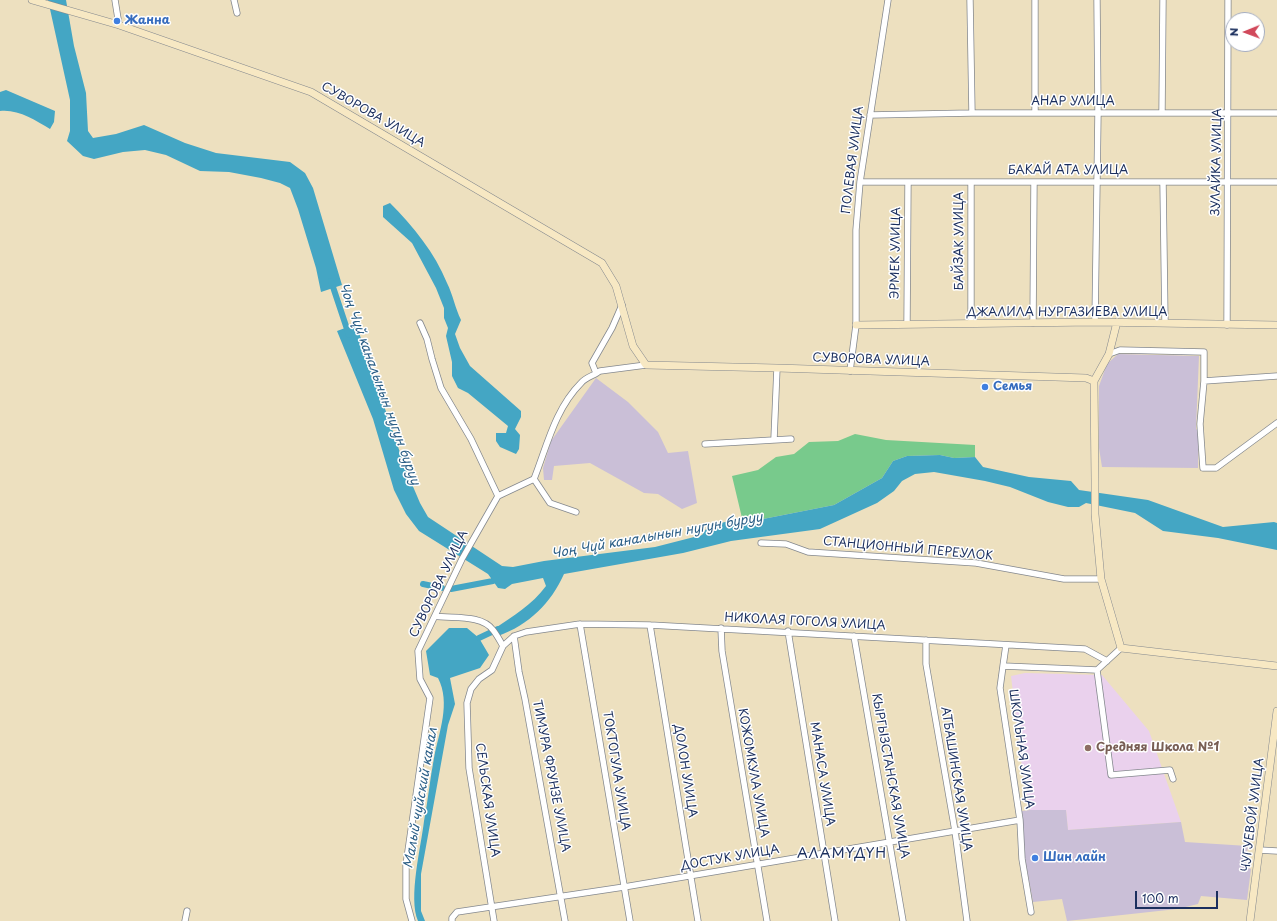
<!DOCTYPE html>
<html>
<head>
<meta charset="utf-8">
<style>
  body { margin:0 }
  #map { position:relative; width:1277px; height:921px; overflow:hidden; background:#ede0bf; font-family:"Playpen Sans",sans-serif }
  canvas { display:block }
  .north { position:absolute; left:1225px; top:12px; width:40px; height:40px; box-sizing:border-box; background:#fff; border:1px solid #a4acbf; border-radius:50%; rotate:269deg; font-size:11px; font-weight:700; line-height:16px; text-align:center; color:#1b2f5e }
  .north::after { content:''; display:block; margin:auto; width:14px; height:18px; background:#d1495b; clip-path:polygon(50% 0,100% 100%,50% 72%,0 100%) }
  .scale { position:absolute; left:1135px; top:891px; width:83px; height:18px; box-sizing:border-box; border:2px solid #1b2f5e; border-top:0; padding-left:5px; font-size:12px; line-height:14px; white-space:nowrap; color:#1b2f5e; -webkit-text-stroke:3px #fff; paint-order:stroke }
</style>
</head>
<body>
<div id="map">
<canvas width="1277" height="921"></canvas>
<div class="north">N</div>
<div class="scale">100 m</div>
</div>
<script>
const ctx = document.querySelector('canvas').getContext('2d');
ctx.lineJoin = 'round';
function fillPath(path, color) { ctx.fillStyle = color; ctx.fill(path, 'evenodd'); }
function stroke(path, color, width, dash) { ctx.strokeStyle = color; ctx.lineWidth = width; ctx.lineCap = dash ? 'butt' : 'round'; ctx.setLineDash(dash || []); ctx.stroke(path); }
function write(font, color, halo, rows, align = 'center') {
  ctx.font = font + ' "Playpen Sans",sans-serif'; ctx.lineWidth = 3; ctx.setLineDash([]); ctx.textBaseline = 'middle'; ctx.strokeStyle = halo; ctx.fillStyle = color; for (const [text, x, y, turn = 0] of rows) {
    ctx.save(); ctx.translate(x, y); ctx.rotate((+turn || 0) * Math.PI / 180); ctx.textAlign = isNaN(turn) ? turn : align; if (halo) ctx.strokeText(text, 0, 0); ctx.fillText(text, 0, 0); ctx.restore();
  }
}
const built = new Path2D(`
  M1025 673 1102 675 1149 731 1181 822 1068 830 1066 810H1030L1023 776 1011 676Z`);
const industrial = new Path2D(`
  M1118 354 1199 356 1196 429 1199 431 1198 468 1102 467 1099 448V386L1107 364Z
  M596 378 628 402 658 432 668 453 688 451 697 503 682 509 658 494 644 493 590 463 554 466 552 480H544L543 468 551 441Z
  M1030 810H1066L1068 830 1181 822 1185 842 1248 846 1245 867 1251 869 1247 900 1201 896 1198 904 1177 909 1067 921 1062 899 1033 902 1025 859 1022 811Z`);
const green = new Path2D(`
  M855 434 886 440 975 445V457L954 458 940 455 907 456 893 461 882 478 834 505 758 520 742 518 732 476 758 470 776 457 794 454 809 442 838 441Z`);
const water = new Path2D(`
  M48 0H66L74 46 86 93 88 131 93 138 116 134 144 125 185 143 216 153 290 162 305 173 313 188 342 285 321 292 316 268 298 209 290 188 280 183 261 178 229 172 200 171 166 155 145 150 123 152 94 159 83 156 67 141 70 131V100Z
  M6 90 55 111 54 122 50 129C35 120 18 109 0 111V92Z
  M390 203C413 226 435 253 447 283 453 295 455 308 461 320L455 334 460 348 470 366 521 411V417L515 429 520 435 519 449 516 454 500 447 496 441V433H506L508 426 468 393 458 388 452 376V362L446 336 448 328 444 318V308L436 288 412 243 383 217V206Z
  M356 324 406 470 420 503 428 517 502 566 513 567 544 561 655 547 702 535 708 526 742 518 758 520 834 505 882 478 893 461 907 456 940 455 954 458 975 457 983 467 1029 477 1071 481 1079 490 1148 500 1223 527 1274 522 1277 523V550L1218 538 1163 531 1135 513 1086 503 1079 507H1068L1048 502 1010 487 985 481 934 472 915 474 902 481 894 491 877 503 820 529 731 541 683 553 564 574C551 603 529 625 498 636L494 629C513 616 532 605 546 586L543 578 512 584 505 589 498 588 488 574 419 531 406 514 394 490 373 419 337 331Z
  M449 628H467L479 638 489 655 480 668 450 678 455 704 448 725 421 874V911L425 921H418C408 898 421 847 424 821 428 800 430 779 434 758 439 732 451 703 438 678L430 675 426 651Z`);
const canal = new Path2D(`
  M331 281 349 335
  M423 584 442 588
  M451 589 493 581 497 574
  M479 638 498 629`);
const street = new Path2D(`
  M115 0 119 25
  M234 0 237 13
  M970 0 972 113
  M1162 112 1163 0
  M1035 113V0
  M870 115 972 113H1277
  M860 182H1277
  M971 182V323
  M1163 182 1165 323
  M622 305 612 328 592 363 596 373 600 371 646 365
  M1095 322 1098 113 1097 0
  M420 323 427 339 432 359 441 388 471 439 498 496
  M1033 323 1034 182
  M907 324 908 182
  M1227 325 1228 0
  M1109 354 1120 350 1204 352V381L1200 424 1203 468H1216L1277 423
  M850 371 856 325V230L860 182 888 0
  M1204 381 1277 376
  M774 439 777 368
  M705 444 791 439
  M534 479 550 503 576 512
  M761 543 786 544 808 552 976 563 1064 579H1101
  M435 616C452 619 481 614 493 630 497 635 500 641 503 646
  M580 624 630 921
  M650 625 698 921
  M721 628 722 651 767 921
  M788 631 835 921
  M514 636 519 672 525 699 565 921
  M854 636 903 921
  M926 640V664L955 831 967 921
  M1003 666 1006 645
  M1097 670 1111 775 1170 770 1173 779
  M1259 850 1277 851
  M1031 912 1022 859 1020 820 1000 688 1003 666 1097 670 1121 648
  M185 921 187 911
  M412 921 406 899V865L430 698 420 679 418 651 462 559 498 496 534 479C547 446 555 409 581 383 585 378 592 376 597 373
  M452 921V918L457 912 624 887 1020 820
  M494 921 469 768 467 703 471 689 479 679 492 670 503 646 514 636 526 632 580 624 650 625 1085 649 1107 661`);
const secondary = new Path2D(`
  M32 0 119 25 311 92 602 263 616 286 633 346 646 365 777 368 1086 378 1094 381
  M1117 322 1109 354 1094 381 1095 481V514L1101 579 1121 648 1277 666
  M856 325 1095 322 1277 325
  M1250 921 1277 711`);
const markers = [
  [117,21,4,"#3f7fe0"],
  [985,387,4,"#3f7fe0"],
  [1088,748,4,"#8d6e63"],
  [1035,858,4,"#3f7fe0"]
];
const shopNames = [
  ["Жанна",125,21],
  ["Семья",993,387],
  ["Шин лайн",1043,858]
];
const streetNames = [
  ["АНАР УЛИЦА",1073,102],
  ["СУВОРОВА УЛИЦА",373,115,30],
  ["ПОЛЕВАЯ УЛИЦА",853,160,-83],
  ["ЗУЛАЙКА УЛИЦА",1217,162,-89],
  ["БАКАЙ АТА УЛИЦА",1068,171],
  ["БАЙЗАК УЛИЦА",960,241,-90],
  ["ЭРМЕК УЛИЦА",896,253,-89],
  ["ДЖАЛИЛА НУРГАЗИЕВА УЛИЦА",1067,313],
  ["СУВОРОВА УЛИЦА",871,360,2],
  ["СТАНЦИОННЫЙ ПЕРЕУЛОК",908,549,5],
  ["СУВОРОВА УЛИЦА",439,584,-64],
  ["НИКОЛАЯ ГОГОЛЯ УЛИЦА",805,622,3],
  ["ШКОЛЬНАЯ УЛИЦА",1021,749,82],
  ["ТОКТОГУЛА УЛИЦА",616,771,81],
  ["ДОЛОН УЛИЦА",685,771,81],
  ["КОЖОМКУЛА УЛИЦА",753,773,80],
  ["МАНАСА УЛИЦА",822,774,81],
  ["ТИМУРА ФРУНЗЕ УЛИЦА",551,776,79],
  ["КЫРГЫЗСТАНСКАЯ УЛИЦА",890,776,80],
  ["АТБАШИНСКАЯ УЛИЦА",956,779,81],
  ["СЕЛЬСКАЯ УЛИЦА",487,800,82],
  ["ЧУГУЕВОЙ УЛИЦА",1253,815,-83],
  ["ДОСТУК УЛИЦА",730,858,-10]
];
const educationNames = [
  ["Средняя Школа №1",1096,748]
];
const waterNames = [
  ["Чоң Чүй каналынын нугун буруу",379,384,70],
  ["Чоң Чүй каналынын нугун буруу",657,536,-10],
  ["Малый чуйский канал",421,798,-80]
];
const quarterNames = [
  ["АЛАМҮДҮН",842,854]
];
fillPath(built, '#ead1ed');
fillPath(industrial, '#cabfd7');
fillPath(green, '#78ca8c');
fillPath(water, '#44a6c4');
stroke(canal, '#44a6c4', 6);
stroke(street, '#84888e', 7);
stroke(secondary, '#84888e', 8);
stroke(street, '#fff', 5.5);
stroke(secondary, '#f7e8c3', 7);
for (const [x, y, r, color] of markers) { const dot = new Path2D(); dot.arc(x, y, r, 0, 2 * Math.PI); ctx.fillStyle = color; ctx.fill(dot); stroke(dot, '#fff', 1.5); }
write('bold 12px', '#366cbe', '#fff', shopNames, 'left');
write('12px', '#1b2f5e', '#fff', streetNames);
write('bold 12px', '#785e54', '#fff', educationNames, 'left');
write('italic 13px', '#2b5f87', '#fff', waterNames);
ctx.letterSpacing = '1px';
write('14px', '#1b2f5e', '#fff', quarterNames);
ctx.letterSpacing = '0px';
</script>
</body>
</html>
